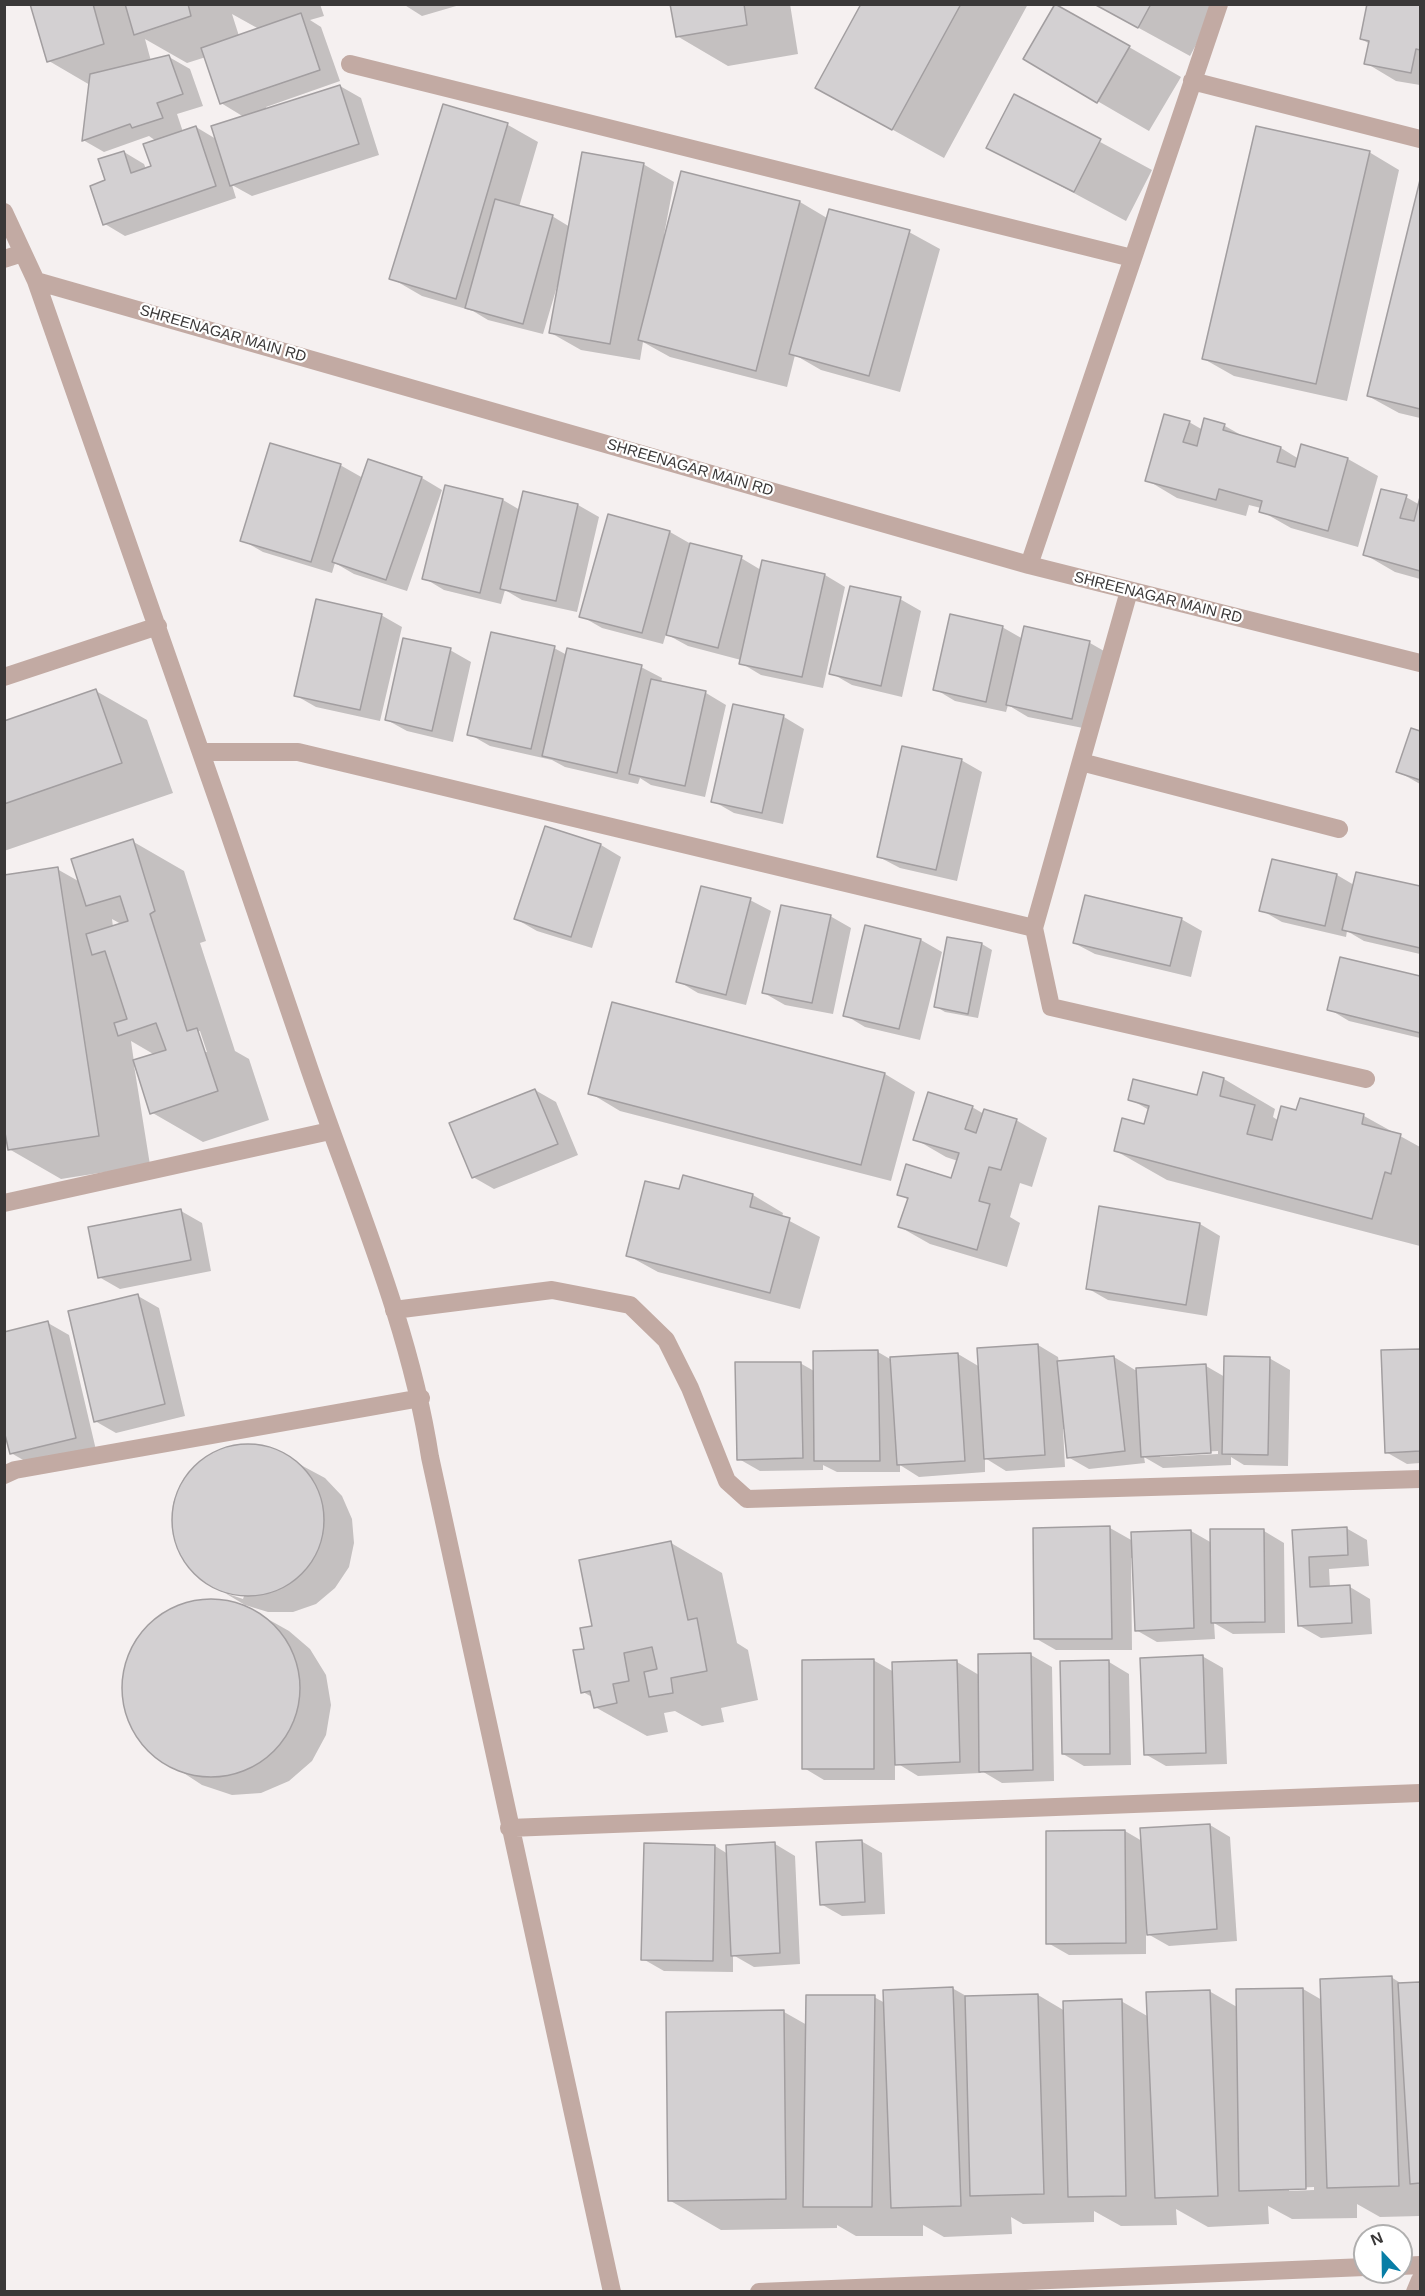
<!DOCTYPE html>
<html>
<head>
<meta charset="utf-8">
<style>
  body { margin:0 }
  #map { position:relative; width:1425px; height:2296px; overflow:hidden; background:#f5f0f0; font-family:Arial,sans-serif }
  canvas { display:block }
  .frame { position:absolute; inset:0; border:6px solid #3a3838; pointer-events:none }
  .north { position:absolute; left:1353px; top:2224px; width:60px; height:60px; box-sizing:border-box; background:#fff; border:2px solid #b0afaf; border-radius:50%; rotate:338deg; font-size:16px; font-weight:700; line-height:24px; text-align:center; color:#3a3838 }
  .north::after { content:''; display:block; margin:auto; width:21px; height:27px; background:#087ea6; clip-path:polygon(50% 0,100% 100%,50% 72%,0 100%) }
</style>
</head>
<body>
<div id="map">
<canvas width="1425" height="2296"></canvas>
<div class="frame"></div>
<div class="north">N</div>
</div>
<script>
const ctx = document.querySelector('canvas').getContext('2d');
ctx.lineJoin = 'round';
function fillPath(path, color) { ctx.fillStyle = color; ctx.fill(path, 'evenodd'); }
function stroke(path, color, width, dash) { ctx.strokeStyle = color; ctx.lineWidth = width; ctx.lineCap = dash ? 'butt' : 'round'; ctx.setLineDash(dash || []); ctx.stroke(path); }
function write(font, color, halo, rows, align = 'center') {
  ctx.font = font + ' Arial,sans-serif'; ctx.lineWidth = 4.5; ctx.setLineDash([]); ctx.textBaseline = 'middle'; ctx.strokeStyle = halo; ctx.fillStyle = color; for (const [text, x, y, turn = 0] of rows) {
    ctx.save(); ctx.translate(x, y); ctx.rotate((+turn || 0) * Math.PI / 180); ctx.textAlign = isNaN(turn) ? turn : align; if (halo) ctx.strokeText(text, 0, 0); ctx.fillText(text, 0, 0); ctx.restore();
  }
}
const shadow = new Path2D(`
  M32 4H320L324 16 310 20 321 27 340 81 266 107 267 109 340 86 361 98 379 155 252 196 232 185 236 198 125 236 105 224 107 181 124 152 144 164 146 169 152 167 156 141 149 136 104 152 83 140 90 85 49 61ZM232 14 259 29 239 36ZM145 39 187 63 206 57 221 103 244 117 216 139 196 127 183 132 177 114 203 106 190 69 169 57 151 61Z
  M403 4H463L422 16Z
  M672 4H790L798 54 728 66 677 36Z
  M863 4H1028L944 158 817 88Z
  M1095 4H1218L1190 56Z
  M1368 4H1420V85L1396 81 1366 63 1370 44 1361 39Z
  M1056 5 1181 77 1149 131 1025 59Z
  M1015 96 1152 170 1126 221 988 147Z
  M444 106 508 125 538 142 519 207 552 216 570 227 643 164 674 182 664 235H666L682 173 800 202 827 218 909 232 940 249 900 392 821 370 795 355 787 387 670 357 643 342 640 360 581 350 551 333 560 284 558 283 543 334 488 320 473 311 422 296 391 278Z
  M1369 152 1399 170 1347 401 1234 376 1204 359Z
  M1420 187V418L1399 413 1368 396Z
  M1205 420 1225 426 1248 439 1281 448 1299 459H1348L1378 476 1358 547 1291 528 1261 511V508L1249 505 1246 516 1177 498 1147 480 1189 422 1203 430Z
  M369 460 422 478 442 490 407 591 354 574 335 563 332 573 263 552 242 540 340 465 363 478Z
  M446 487 503 500 520 510 524 493 578 505 599 517 577 612 522 600 505 590 501 604 444 590 424 578Z
  M1406 497 1420 505V502V579L1395 572 1364 554Z
  M609 516 670 532 691 544 741 558 761 570 763 562 825 575 845 587 823 688 761 675 741 663V660L688 646 666 634 663 644 602 628 581 616Z
  M900 599 921 611 902 697 852 685 831 673Z
  M381 615 402 627 380 721 316 707 295 695Z
  M1002 627 1023 639 1025 628 1090 643 1111 655 1093 730 1028 717 1008 705 1006 712 955 701 935 689Z
  M554 648 567 655 641 667 662 678 661 683 706 693 726 705 705 797 651 785 640 778 638 784 565 767 552 760 490 746 469 734Z
  M450 650 471 662 453 742 407 731 387 720Z
  M96 691 147 720 173 793 4 851V723Z
  M784 717 804 729 783 824 734 813 713 801Z
  M1412 730 1420 733V784L1397 771Z
  M961 760 982 772 957 881 900 868 879 857Z
  M546 827 601 845 621 857 592 948 537 931 516 919Z
  M132 841 184 871 206 941 200 943 235 1051 249 1059 269 1120 203 1142 151 1112 134 1065 150 1165 61 1179 9 1149 57 869 80 882ZM112 919 121 924 113 927ZM200 1031 207 1052H204L197 1032ZM131 1041 155 1055 134 1062Z
  M1357 873 1420 888V954L1364 941 1347 931 1346 937 1282 922 1261 910 1337 875 1354 885Z
  M750 900 771 911 746 1005 698 993 678 981Z
  M830 916 851 928 833 1014 785 1005 764 993Z
  M1181 919 1202 931 1191 977 1095 954 1074 943Z
  M866 927 921 940 942 952 920 1040 865 1027 845 1015Z
  M949 938 982 944 992 950 978 1018 945 1012 935 1006Z
  M1341 959 1420 978V1038L1349 1021 1329 1009Z
  M613 1004 885 1074 915 1092 891 1181 620 1111 590 1093Z
  M1204 1074 1224 1079 1275 1109 1273 1117 1279 1121 1297 1112 1301 1099 1364 1116 1420 1147V1246L1167 1180 1116 1151 1145 1126 1149 1110 1130 1099 1198 1097Z
  M535 1090 556 1102 578 1155 494 1189 473 1177Z
  M972 1107 984 1114 1016 1120 1047 1138 1032 1187 1020 1183 1010 1217 1020 1223 1007 1267 930 1244 900 1227 909 1200 898 1194 952 1180 958 1161 946 1157 915 1139Z
  M680 1191 753 1195 783 1213 782 1217 820 1237 800 1309 658 1272 627 1255Z
  M181 1211 202 1223 211 1271 120 1289 99 1277Z
  M1200 1224 1220 1236 1207 1316 1108 1300 1087 1288Z
  M138 1296 159 1308 185 1416 116 1433 95 1421Z
  M48 1323 69 1335 96 1450 32 1465 11 1453Z
  M1038 1345 1058 1357 1059 1363 1114 1357 1135 1370 1206 1366 1225 1377 1269 1358 1290 1370 1288 1466 1244 1465 1231 1457V1465L1163 1468 1144 1457 1145 1463 1089 1469 1068 1457 1066 1429H1063L1065 1467 1006 1471 985 1458V1472L919 1477 900 1465V1472H837L823 1465V1470L760 1471 739 1459 800 1363 814 1371 878 1352 890 1359 958 1354 980 1367ZM1218 1451V1454L1160 1457V1454Z
  M1420 1350V1463L1407 1464 1386 1452 1382 1352Z
  M246 1444 271 1449 325 1478 342 1496 352 1519 354 1543 349 1567 335 1588 316 1604 293 1612H268L245 1605 225 1593 243 1599 244 1596 222 1589V1592L213 1587 193 1572 180 1553 172 1529 173 1503 183 1480 200 1462 222 1449Z
  M1110 1528 1133 1541 1191 1531 1212 1543 1264 1531 1284 1543 1285 1633 1233 1634 1214 1623 1215 1639 1157 1642 1136 1630 1134 1558H1131L1132 1650H1056L1035 1638Z
  M1346 1528 1367 1540 1369 1566 1329 1569 1330 1588 1350 1587 1370 1599 1372 1634 1321 1638 1300 1626 1293 1531Z
  M671 1543 722 1573 737 1643 748 1650 758 1700 721 1708 724 1722 702 1726 675 1711 664 1713 668 1732 647 1736 595 1707 594 1698 583 1692 586 1650 593 1627Z
  M203 1600 231 1603 257 1613 289 1631 310 1649 326 1675 331 1705 326 1735 312 1761 289 1781 261 1793 232 1795 202 1785 147 1749 130 1725 123 1698 124 1670 135 1644 152 1623 176 1607Z
  M1031 1655 1052 1667 1054 1781 1002 1783 980 1770 981 1773 918 1776 895 1762V1780H824L804 1768 873 1660 894 1672 957 1662 979 1675V1656Z
  M1202 1656 1223 1668 1227 1764 1166 1766 1145 1754Z
  M1109 1662 1129 1674 1131 1765 1084 1766 1063 1754Z
  M1210 1825 1230 1837 1237 1941 1169 1946 1146 1933V1954L1069 1955 1048 1943V1832L1125 1831 1142 1841Z
  M861 1841 882 1853 885 1914 842 1916 821 1904Z
  M775 1844 795 1856 800 1964 754 1967 733 1955V1972L664 1971 643 1959 715 1846 728 1854Z
  M1391 1977 1402 1984 1420 1983V2216L1380 2217 1357 2204V2218L1292 2219 1268 2206 1269 2224 1208 2227 1176 2209 1177 2225 1121 2226 1094 2211V2222L1023 2224 1011 2217 1012 2234 944 2237 923 2225V2236H856L837 2225V2228L721 2230 669 2200 784 2012 807 2025 874 1997 885 2003 952 1988 968 1997 1038 1995 1065 2011 1121 2001 1149 2017 1209 1991 1237 2007 1303 1989 1322 2000ZM1314 2187V2190L1289 2191V2188Z`);
const building = new Path2D(`
  M30 4H93L104 44 47 62Z
  M125 4H188L191 16 134 35Z
  M670 4H744L747 25 676 37Z
  M861 4H961L892 130 815 88Z
  M1055 4 1130 46 1097 103 1023 59Z
  M1094 4H1151L1138 28Z
  M1367 4H1420V50L1416 49 1411 73 1364 64 1369 41 1360 39Z
  M301 13 320 70 220 104 201 48Z
  M169 55 183 94 157 103 163 118 132 128 130 124 82 141 90 74Z
  M340 85 359 144 230 186 211 126Z
  M1014 94 1101 139 1074 192 986 148Z
  M443 104 508 123 456 299 389 279Z
  M196 126 216 186 103 225 90 186 105 180 98 159 124 151 131 173 151 166 143 144Z
  M1256 126 1370 151 1316 384 1202 359Z
  M582 152 644 163 610 344 549 333Z
  M681 171 800 201 756 371 638 340Z
  M1420 180V409L1367 396Z
  M495 199 553 215 523 324 465 308Z
  M829 209 910 230 869 376 789 354Z
  M1164 414 1190 421 1183 442 1197 446 1204 418 1225 424 1223 430 1281 447 1277 462 1295 467 1301 444 1348 458 1328 531 1259 512 1262 501 1219 489 1216 500 1145 481Z
  M270 443 341 464 311 562 240 541Z
  M368 459 422 477 386 580 332 562Z
  M445 485 503 499 480 593 422 579Z
  M1381 489 1407 495 1400 518 1414 521 1420 497V571L1363 555Z
  M523 491 578 504 556 601 500 589Z
  M608 514 670 531 642 633 579 617Z
  M690 543 742 556 718 648 666 635Z
  M762 560 825 574 802 677 739 664Z
  M850 586 901 597 881 686 829 674Z
  M316 599 382 614 360 710 294 696Z
  M950 614 1003 626 986 702 933 690Z
  M1024 626 1090 641 1072 719 1006 705Z
  M491 632 555 646 531 749 467 735Z
  M403 638 451 648 432 731 385 720Z
  M567 648 642 665 617 773 542 756Z
  M651 679 706 691 685 786 629 774Z
  M96 689 122 763 4 804V721Z
  M733 704 784 715 762 813 711 802Z
  M1411 728 1420 731V780L1396 772Z
  M902 746 962 759 936 870 877 857Z
  M545 826 601 844 571 937 514 919Z
  M133 839 155 911 150 914 187 1031 197 1028 218 1091 150 1114 133 1060 166 1050 156 1023 118 1036 114 1023 127 1019 105 951 92 955 86 934 128 921 120 896 86 906 71 859Z
  M1272 859 1337 874 1325 926 1259 911Z
  M58 867 99 1136 8 1150 4 1127V875Z
  M1356 872 1420 886V948L1342 930Z
  M701 886 751 898 726 995 676 982Z
  M1085 895 1182 918 1170 966 1073 943Z
  M781 905 831 915 812 1003 762 993Z
  M865 925 921 939 899 1029 843 1016Z
  M947 937 982 943 968 1014 934 1007Z
  M1340 957 1420 976V1033L1327 1010Z
  M612 1002 885 1073 861 1165 588 1094Z
  M1203 1072 1224 1078 1220 1096 1255 1105 1247 1134 1272 1140 1281 1106 1296 1110 1300 1098 1364 1114 1362 1124 1401 1134 1391 1174 1385 1172 1372 1219 1114 1151 1122 1118 1144 1124 1149 1106 1128 1100 1133 1079 1197 1095Z
  M535 1089 558 1144 472 1178 449 1123Z
  M928 1092 973 1106 965 1129 976 1133 984 1109 1017 1119 1001 1170 989 1167 979 1201 990 1204 977 1250 898 1227 908 1198 897 1195 906 1164 951 1178 959 1153 913 1140Z
  M683 1175 753 1194 750 1207 790 1218 770 1293 626 1256 645 1181 679 1189Z
  M1099 1206 1200 1223 1186 1305 1086 1289Z
  M181 1209 191 1260 98 1278 88 1227Z
  M138 1294 165 1404 94 1422 68 1311Z
  M48 1321 76 1438 10 1454 4 1431V1332Z
  M1038 1344 1045 1455 984 1459 977 1348Z
  M1420 1349V1451L1385 1453 1381 1350Z
  M878 1350 880 1461H814L813 1351Z
  M958 1353 965 1461 897 1465 890 1357Z
  M1114 1356 1125 1451 1067 1458 1057 1361Z
  M1224 1356 1270 1357 1268 1455 1222 1454Z
  M735 1362H801L803 1458 737 1460Z
  M1206 1364 1211 1453 1141 1457 1136 1368Z
  M172 1520a76 76 0 1 1 152 0a76 76 0 1 1-152 0Z
  M1110 1526 1112 1639H1034L1033 1528Z
  M1347 1527 1348 1555 1309 1557 1310 1587 1350 1585 1352 1623 1298 1626 1292 1530Z
  M1210 1529H1264L1265 1622 1211 1623Z
  M1191 1530 1194 1628 1135 1631 1131 1532Z
  M671 1541 688 1620 697 1618 707 1671 671 1678 673 1693 649 1697 644 1672 657 1669 652 1647 624 1653 629 1681 613 1684 617 1703 594 1708 590 1691 581 1693 573 1650 584 1649 580 1628 592 1626 579 1560Z
  M122 1688a89 89 0 1 1 178 0a89 89 0 1 1-178 0Z
  M1031 1653 1033 1770 979 1772 978 1654Z
  M1203 1655 1206 1753 1144 1755 1140 1658Z
  M874 1659V1769H802V1660Z
  M957 1660 960 1762 895 1765 892 1662Z
  M1109 1660 1110 1754H1062L1060 1661Z
  M1210 1824 1217 1929 1147 1935 1140 1828Z
  M1125 1830 1126 1943 1046 1944V1831Z
  M862 1840 865 1902 820 1905 816 1842Z
  M775 1842 780 1953 731 1956 726 1845Z
  M644 1843 715 1845 713 1961 641 1960Z
  M1392 1976 1399 2186 1327 2188 1320 1979Z
  M1420 1982V2183L1410 2184 1398 1983Z
  M953 1987 961 2206 891 2208 883 1990Z
  M1303 1988 1306 2189 1239 2191 1236 1989Z
  M1210 1990 1218 2196 1155 2198 1146 1992Z
  M1038 1994 1044 2194 970 2196 965 1996Z
  M806 1995H875L872 2207H803Z
  M1122 1999 1126 2196 1068 2197 1063 2001Z
  M784 2010 786 2199 668 2201 666 2012Z`);
const street = new Path2D(`
  M350 64 1132 258
  M1192 81 1420 139
  M4 212 36 281 1029 565 1420 663
  M4 259 23 253
  M36 281C128 540 218 799 306 1059 350 1190 409 1320 430 1457L612 2292
  M1029 565 1219 4
  M4 677 158 626
  M202 752H298L1034 928 1051 1007 1366 1079
  M1081 762 1339 829
  M1034 928 1129 591
  M4 1203 330 1131
  M394 1310 552 1290 630 1305 666 1340 690 1388 727 1481 747 1499 1420 1479
  M4 1475 15 1470 421 1398
  M509 1828 1420 1793
  M1401 2266 1420 2265
  M759 2292 1365 2267
  M1415 2292 1420 2280`);
const streetNames = [
  ["SHREENAGAR MAIN RD",223,334,16],
  ["SHREENAGAR MAIN RD",690,468,16],
  ["SHREENAGAR MAIN RD",1158,598,14]
];
fillPath(shadow, '#0003');
fillPath(building, '#d3d0d2');
stroke(building, '#a29ea0', 1.5);
stroke(street, '#c2aaa3', 18);
write('15px', '#3a3838', '#fff', streetNames);
</script>
</body>
</html>
